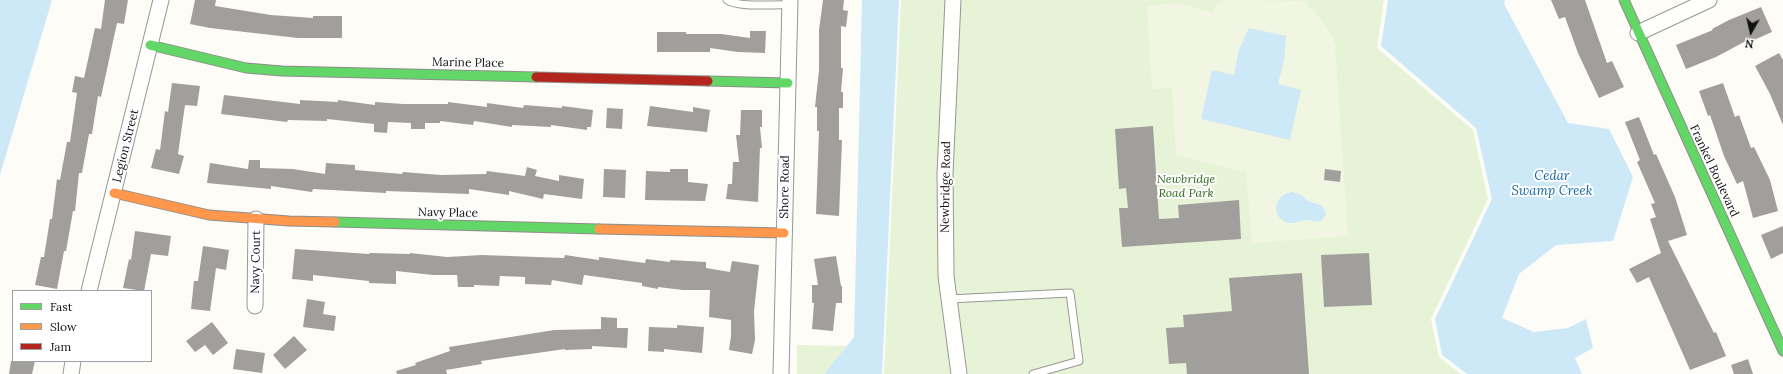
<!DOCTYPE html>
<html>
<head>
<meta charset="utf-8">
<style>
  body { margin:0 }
  #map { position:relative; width:1783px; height:374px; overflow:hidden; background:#fdfcf7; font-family:Lora,serif }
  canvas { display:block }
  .legend { position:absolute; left:12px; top:290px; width:140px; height:72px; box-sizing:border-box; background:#fff; border:1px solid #a0a0a0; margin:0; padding:5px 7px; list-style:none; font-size:12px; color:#111 }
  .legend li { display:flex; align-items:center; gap:8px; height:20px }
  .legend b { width:20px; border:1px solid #a0a0a0 }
  .north { position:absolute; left:1731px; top:12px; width:40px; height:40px; -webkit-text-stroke:3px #fff; paint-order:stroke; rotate:188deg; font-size:11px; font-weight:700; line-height:16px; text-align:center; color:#111 }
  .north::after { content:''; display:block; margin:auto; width:14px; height:18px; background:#111; clip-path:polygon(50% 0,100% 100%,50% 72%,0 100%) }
</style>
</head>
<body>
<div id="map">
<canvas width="1783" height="374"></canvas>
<ul class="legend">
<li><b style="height:5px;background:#63d668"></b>Fast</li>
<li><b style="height:5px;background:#ff974d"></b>Slow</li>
<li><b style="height:5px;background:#b3261e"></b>Jam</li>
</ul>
<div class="north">N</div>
</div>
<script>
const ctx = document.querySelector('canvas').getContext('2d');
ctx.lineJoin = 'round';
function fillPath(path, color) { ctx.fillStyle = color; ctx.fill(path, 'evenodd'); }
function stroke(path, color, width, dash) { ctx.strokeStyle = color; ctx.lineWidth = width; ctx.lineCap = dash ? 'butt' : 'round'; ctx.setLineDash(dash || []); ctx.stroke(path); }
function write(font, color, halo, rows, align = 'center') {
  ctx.font = font + ' Lora,serif'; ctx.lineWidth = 4; ctx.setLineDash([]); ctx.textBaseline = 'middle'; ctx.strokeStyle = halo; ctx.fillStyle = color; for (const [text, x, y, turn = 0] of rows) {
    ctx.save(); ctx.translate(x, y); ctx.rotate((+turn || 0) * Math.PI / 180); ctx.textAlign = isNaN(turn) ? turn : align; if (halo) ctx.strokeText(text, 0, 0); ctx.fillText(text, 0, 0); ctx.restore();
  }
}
const green = new Path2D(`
  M901 0H1384L1377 48 1473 130 1488 199 1431 319 1439 357 1461 374H884Z
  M797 345 847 346 824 374H797Z`);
const pitch = new Path2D(`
  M1224 0 1304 1C1318 15 1329 26 1335 45L1348 236 1252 243 1246 172 1176 155 1172 88 1152 89 1147 6 1175 3 1213 12 1215 6Z`);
const water = new Path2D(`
  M0 0H52L0 175Z
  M862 0H899L882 374H824L854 337Z
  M1388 0H1505L1504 4 1568 123 1609 129 1633 177 1613 241 1556 245 1519 274 1502 318 1534 332 1568 328 1586 319 1593 348 1575 358 1582 374H1467L1442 355 1435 319 1492 199 1476 128 1381 46Z
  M1249 28 1286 36 1284 60 1278 84 1301 90 1290 140 1201 119 1212 70 1234 75 1239 50Z
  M1293 192 1301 195 1308 201 1323 206 1326 214 1323 219C1316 225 1313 219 1305 220 1300 220 1296 224 1290 223 1270 220 1273 193 1293 192Z`);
const building = new Path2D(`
  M105 0H128L124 24 117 23 101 97 98 96 92 134H89L82 173H79L75 211H73L66 251H64L57 289 35 285 41 257H44L50 219H52L57 179 60 180 67 142H70L77 93 72 92 75 76 84 78 95 28 101 29Z
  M195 0H216L215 6 271 15 313 18V16H342V38H298L210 28 190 24Z
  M823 0H844L843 10 848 11 846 27 841 26V68H843L841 92H843V108H839V140H842L839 216 816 214 819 131H817V107H815L819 70V30Z
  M1551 0H1585L1607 63 1612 61 1624 87 1599 98 1578 53 1565 17 1559 19Z
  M1761 7 1772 32 1747 43 1746 41 1716 57 1686 69 1676 45 1713 30 1712 29 1729 20Z
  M750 31H766L765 53 738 52 710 48V52H657V32H686V34H721L750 38Z
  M1779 53 1783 60V125L1770 94 1755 66Z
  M172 83 200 86 197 106 185 105 178 154 184 156 179 174 151 168 156 149 160 150 165 111 168 112Z
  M1723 83 1735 117 1739 115 1751 148 1754 147 1770 180 1778 211 1753 218 1743 181 1737 184 1724 156 1710 115 1708 116 1699 91Z
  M224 95 300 104V100L338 102V100L375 105V102L403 104H448V102L487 107V103L523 108 524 105 562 108V106L593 110 591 127H587V130L551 125V127L512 125V127L474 121 473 125 440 121V123H425V129H411V123L388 122 387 133 374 132V124L327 119V121L288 120 287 122 221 114Z
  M650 106 693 112V107L710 110 707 132 647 126Z
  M607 108 623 109 622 129 606 128Z
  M741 110H762V127H760L762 148H760L758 202 726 199 728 184H732L733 162H739L736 135H740Z
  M1639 117 1654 155 1656 154 1675 197 1687 235 1668 241 1714 333 1716 332 1726 356 1690 370 1649 277 1637 283 1629 269 1661 253 1650 219 1656 217 1651 204 1655 203 1637 162 1640 160 1625 122Z
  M1153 126 1159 219 1179 218 1178 205 1239 200 1241 239 1122 247 1119 208H1128L1126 188 1119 189 1115 129Z
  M249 160H260V168L293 169 325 174 326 163 355 165V170L402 174 403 172 441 175 486 174 487 171 525 176 527 167 537 170 535 176 559 181V175L584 179 582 199 544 194 543 199 509 191V195L469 189V194L386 191V193L313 189 312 192 271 186V189L207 183 210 163 248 169Z
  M604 169 626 170 625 198 603 197Z
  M670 169H688V182L708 184 705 201 645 200 646 171 670 172Z
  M1325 169 1341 171 1340 182 1324 180Z
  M1783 226V253L1771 259 1761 235Z
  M135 231 171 236 168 256 151 254 144 291 123 288 129 259 131 260Z
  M203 246 229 250 226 270 216 268 210 311 191 309 194 281H198Z
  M295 249 369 254 370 253 410 254V253L447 257 482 255 564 258 565 255 599 260V257L645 263 646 259 670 262V260L706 262V268L730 272 732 261 759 265 754 311 755 340 752 354 729 350 731 336V320L709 317 710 290H683L658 287V289L642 286V283L584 275 582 285 552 280 551 285 525 284V277L500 276 499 286 474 285V287H458L457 275H433L396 271V284L369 283V281L313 275V281L292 279Z
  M1369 253 1372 305 1324 307 1321 255Z
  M836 256 841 286H842V303H836L833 331 812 329 814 303H812V285H818L814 259Z
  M1302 273 1309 374H1187L1186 363 1169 364 1166 328 1184 327 1183 315 1232 311 1229 278Z
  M307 299 325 302 323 314 336 316 334 331 303 327Z
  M601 317 617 318V328H628L627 348 592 346V349L565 350V349L481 361 482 364 446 370 447 374H397L396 371 416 365 415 363 450 351 449 347 554 330 601 329Z
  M212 322 228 343 213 355 205 345 195 352 186 341Z
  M677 325 704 327 702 353 664 349V352L648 351 649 327 677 328Z
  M294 336 307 350 285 369 273 355Z
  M236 349 265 353 262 373 233 369Z
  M1748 359 1753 374H1734L1731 365Z
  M11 361H35L32 374H9Z`);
const lane = new Path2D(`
  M727 0C740 8 773 4 790 5
  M949 299 1070 293 1079 361 1033 374`);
const street = new Path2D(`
  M953 0 945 174 946 276 959 374
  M1638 33 1709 0
  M89 291 161 0
  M255 306 256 219
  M71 374 73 361
  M781 374 790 0`);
const fast = new Path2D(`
  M1624 0 1783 351
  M150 45 246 68 282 71 536 77
  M708 81 788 83
  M335 222 599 229`);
const slow = new Path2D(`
  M114 193 209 215 289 221 335 222
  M599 229 784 233`);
const jam = new Path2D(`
  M536 77 708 81`);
const streetNames = [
  ["Marine Place",468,63,1],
  ["Legion Street",126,146,-76],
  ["Frankel Boulevard",1714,171,65],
  ["Shore Road",785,187,-89],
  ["Newbridge Road",946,187,-89],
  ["Navy Place",448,213,1],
  ["Navy Court",256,262,-89]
];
const parkNames = [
  ["Newbridge",1186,180],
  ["Road Park",1186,194]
];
const waterNames = [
  ["Cedar",1552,176],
  ["Swamp Creek",1552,191]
];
fillPath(green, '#e7f3d7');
fillPath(pitch, '#f0f6e1');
fillPath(water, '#cde8f7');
fillPath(building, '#a19f9c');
stroke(lane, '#979795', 9);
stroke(street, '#979795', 17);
stroke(fast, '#8e8d8b', 11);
stroke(slow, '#8e8d8b', 11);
stroke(jam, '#8e8d8b', 11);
stroke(lane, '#fffffe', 7);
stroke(street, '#fffffe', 15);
stroke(fast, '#63d668', 9);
stroke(slow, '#ff974d', 9);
stroke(jam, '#b3261e', 9);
write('12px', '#111', '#fff', streetNames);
write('italic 12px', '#2f6b1f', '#fff', parkNames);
write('italic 13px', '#1768a6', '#fff', waterNames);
</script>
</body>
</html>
